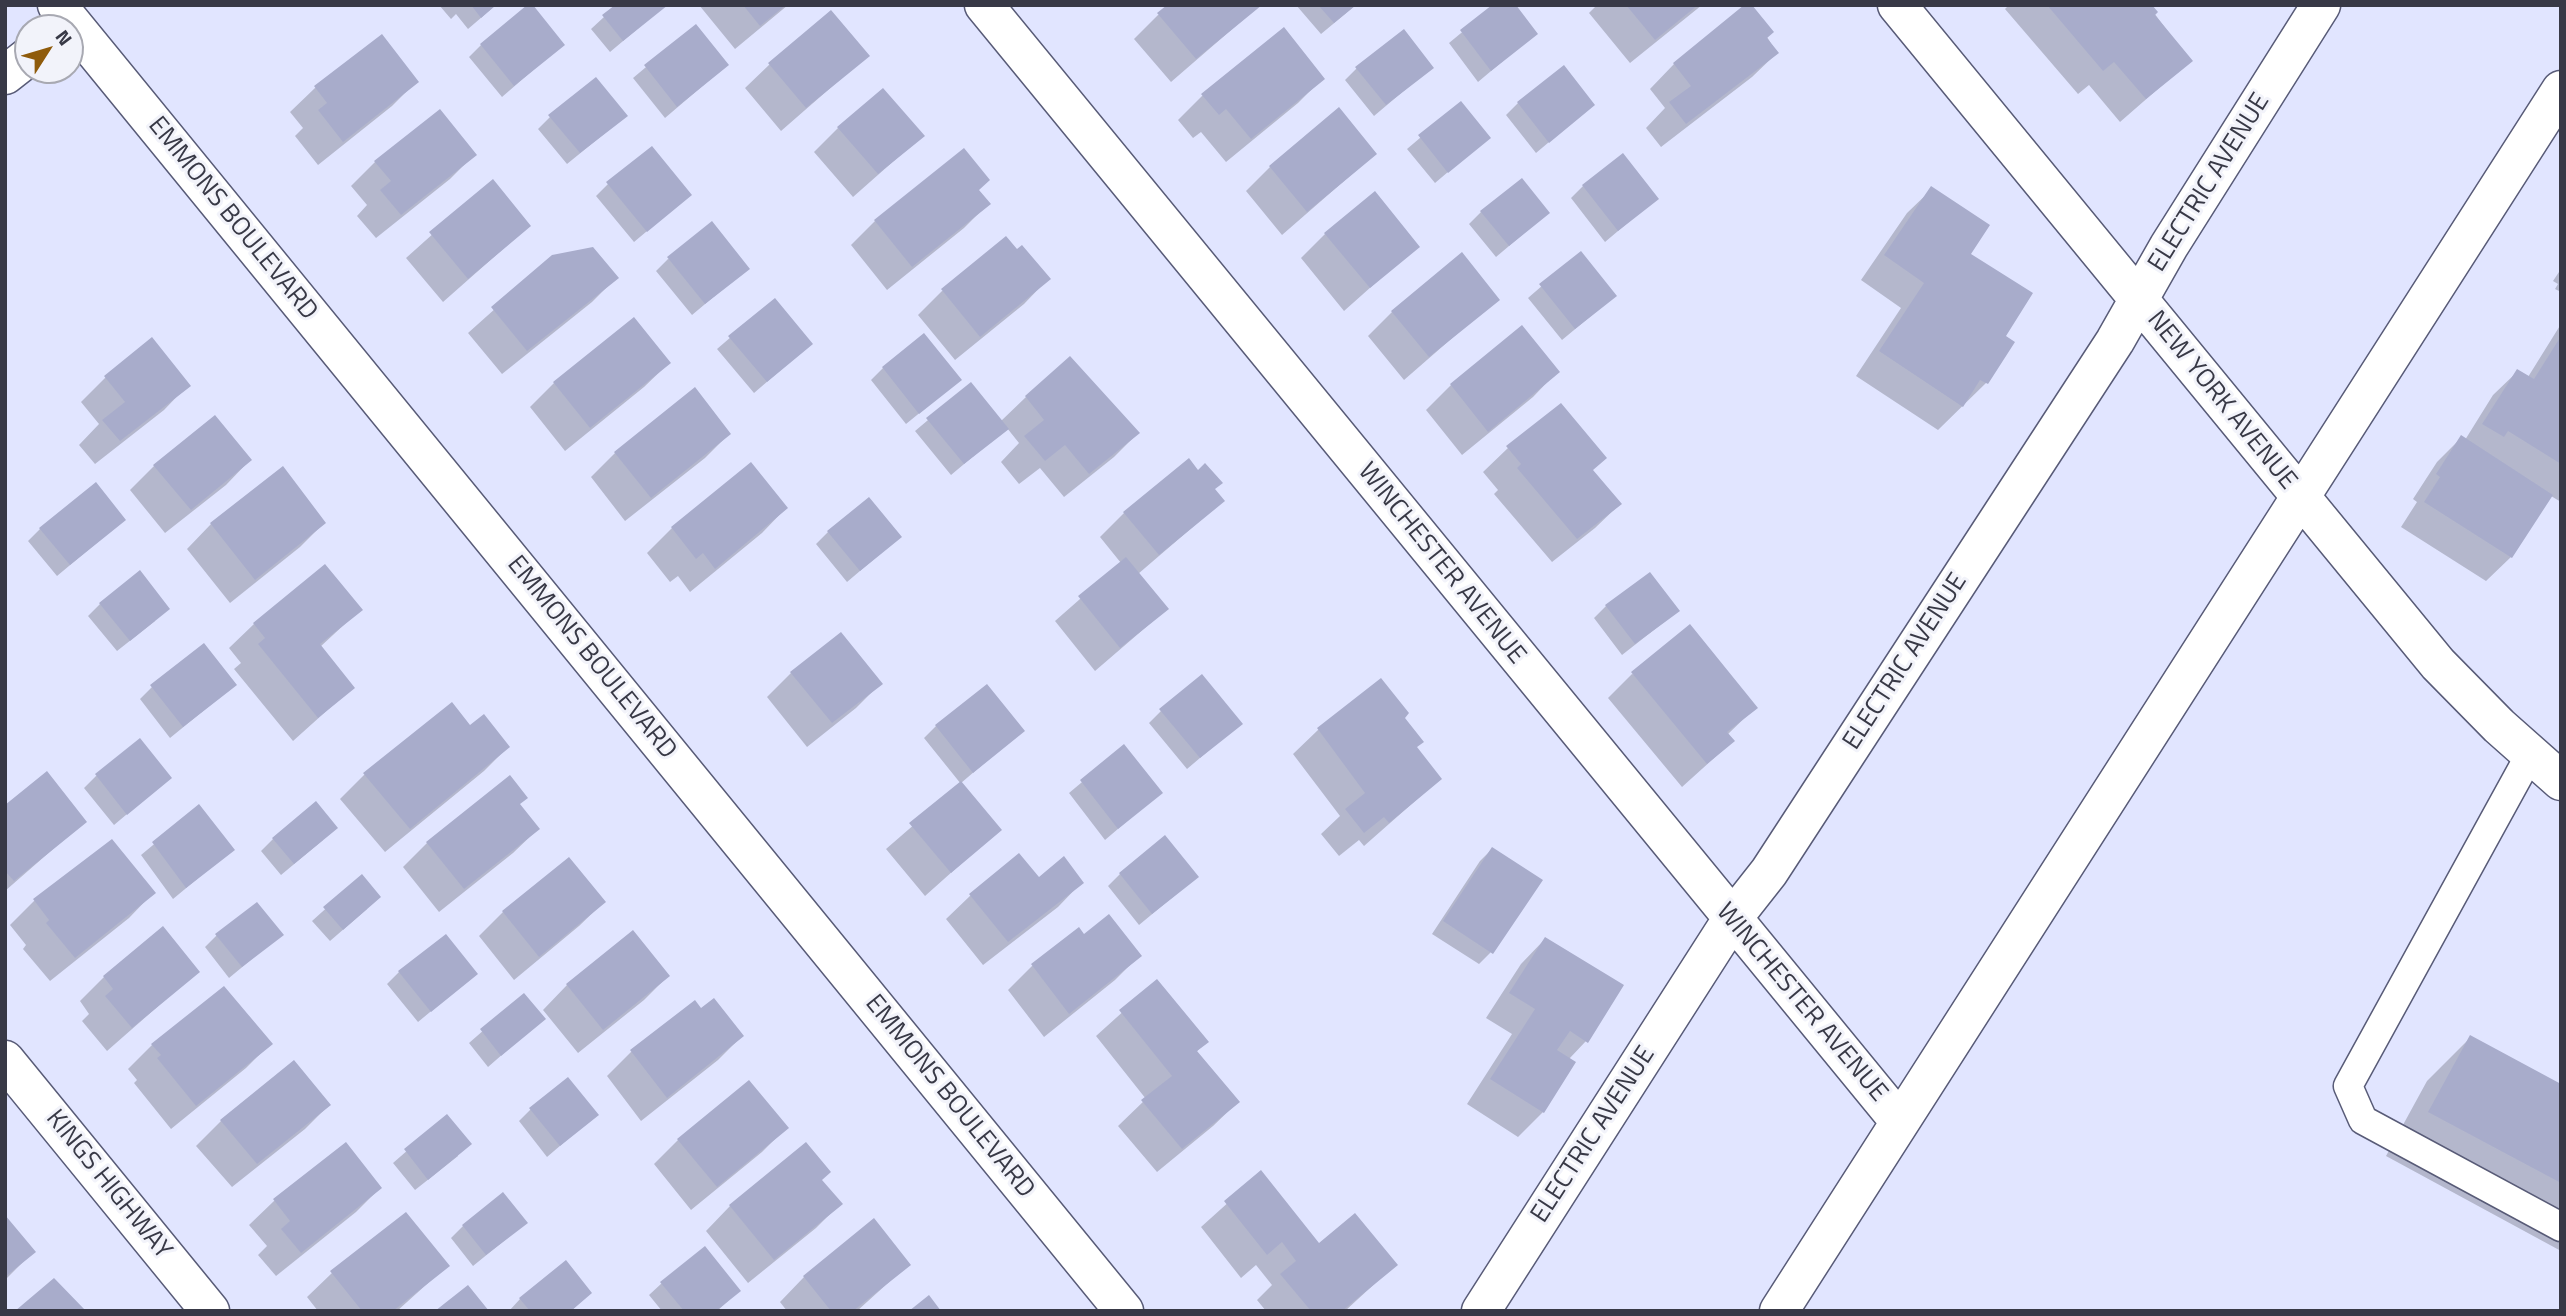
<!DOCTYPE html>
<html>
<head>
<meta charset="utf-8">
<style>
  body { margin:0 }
  #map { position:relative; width:2566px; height:1316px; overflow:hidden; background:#e1e5ff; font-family:"Titillium Web",sans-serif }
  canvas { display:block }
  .frame { position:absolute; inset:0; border:7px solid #383946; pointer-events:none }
  .north { position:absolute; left:14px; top:14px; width:70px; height:70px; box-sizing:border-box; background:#f2f3fa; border:2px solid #a8a9b2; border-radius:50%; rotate:53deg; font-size:19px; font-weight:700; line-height:28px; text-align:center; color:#383946 }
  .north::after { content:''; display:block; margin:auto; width:24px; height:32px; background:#8f5b0b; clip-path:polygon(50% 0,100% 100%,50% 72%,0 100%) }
</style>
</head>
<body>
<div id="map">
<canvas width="2566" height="1316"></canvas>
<div class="frame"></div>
<div class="north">N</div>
</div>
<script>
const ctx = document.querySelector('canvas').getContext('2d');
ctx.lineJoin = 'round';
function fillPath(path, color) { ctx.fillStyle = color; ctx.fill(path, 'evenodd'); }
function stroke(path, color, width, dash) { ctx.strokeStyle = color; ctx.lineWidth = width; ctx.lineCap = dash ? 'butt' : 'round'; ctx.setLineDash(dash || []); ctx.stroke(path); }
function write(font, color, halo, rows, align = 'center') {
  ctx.font = font + ' "Titillium Web",sans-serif'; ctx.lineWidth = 6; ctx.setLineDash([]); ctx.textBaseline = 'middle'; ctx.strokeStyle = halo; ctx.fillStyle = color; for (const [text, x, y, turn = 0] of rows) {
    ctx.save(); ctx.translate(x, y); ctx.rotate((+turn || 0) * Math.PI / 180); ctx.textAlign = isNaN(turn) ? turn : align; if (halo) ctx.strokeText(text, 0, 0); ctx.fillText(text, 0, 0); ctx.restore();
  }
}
const shadow = new Path2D(`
  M439 5H496L468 29 456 14 451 19Z
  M617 5H666L610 52 591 29Z
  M699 5H788L735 49Z
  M1260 5 1171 82 1134 39 1158 15Z
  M1296 5H1356L1321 34Z
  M1495 5 1535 34 1478 82 1449 43Z
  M1597 5H1702L1630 63 1589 13Z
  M1747 5 1777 53 1752 77 1661 147 1646 128 1665 108 1650 89 1674 64Z
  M2009 5H2148L2190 61 2120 122 2089 85 2078 94 2005 9Z
  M695 26 727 65 665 118 633 78Z
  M1283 30 1322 79 1298 103 1226 162 1201 132 1193 138 1178 120 1202 96Z
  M382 36 417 81 392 106 318 165 295 136 303 128 290 112 315 88Z
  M481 45H562L502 97 469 57Z
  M867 56 781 131 745 88 770 64Z
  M1432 67 1374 116 1345 80 1357 68Z
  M1518 103 1593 105 1536 153 1506 115Z
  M1460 104 1488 138 1435 183 1407 149Z
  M626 116 567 164 538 129 550 117Z
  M838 128 922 136 853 197 814 152Z
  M1375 154 1282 235 1246 191 1270 167Z
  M474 155 450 179 376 238 357 216 367 205 351 186 375 162Z
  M492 181 529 226 443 302 406 258Z
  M608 184 690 195 634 242 596 196Z
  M1583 186 1656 199 1605 242 1571 198Z
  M1932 189 1969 254 2004 337 2013 343 1986 383 1938 430 1856 376 1901 308 1861 280 1907 213Z
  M977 191 988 204 964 228 887 290 851 245 875 221Z
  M1481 212 1548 213 1496 257 1469 224Z
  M1325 234 1417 246 1344 311 1301 258Z
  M1580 253 1615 296 1562 340 1528 298Z
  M553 257 616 278 592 302 502 374 468 333Z
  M668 259 748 268 692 315 656 271Z
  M2561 269V292L2555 289 2558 284 2553 281Z
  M1048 279 1024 304 955 360 918 315 942 291Z
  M1497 299 1404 380 1368 336 1392 312Z
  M774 300 811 344 754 393 717 349Z
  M2561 324V502L2551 496 2511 557 2486 581 2401 527 2417 502 2413 499 2437 462 2461 438 2465 440 2493 395 2518 371 2528 377Z
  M1522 328 1557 372 1533 397 1462 455 1426 410 1451 385Z
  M669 363 644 387 565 451 530 407 554 383Z
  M883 368 960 380 906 424 871 380Z
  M106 377 188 385 164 410 95 464 79 445 99 424 81 402Z
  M971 384 1001 421 1026 397 1138 433 1114 457 1064 497 1040 468 1019 484 1001 462 1019 443 1007 428 951 475 915 431Z
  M695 390 729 434 705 458 625 521 591 477 615 453Z
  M1508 448 1592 471 1620 504 1595 528 1552 562 1494 494 1498 490 1483 472Z
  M250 460 226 485 165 533 130 490 154 466Z
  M751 465 786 508 762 533 690 592 678 576 670 582 647 553 672 528Z
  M282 468 324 523 300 547 230 603 187 549 211 524Z
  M1214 490 1223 501 1138 574 1167 609 1095 671 1055 621 1121 563 1100 537 1124 513Z
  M124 520 57 576 28 541 40 529Z
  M828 532 900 537 847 582 816 544Z
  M325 566 360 610 320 647 352 688 293 741 234 669 241 663 229 648 254 624Z
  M100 604 155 621 117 651 88 616Z
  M1606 606 1678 611 1622 655 1594 618Z
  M791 673 880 684 856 708 807 747 767 697Z
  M1632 674 1756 707 1727 735 1733 741 1682 787 1608 698Z
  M1381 681 1416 748 1440 779 1364 846 1359 840 1339 856 1321 834 1340 816 1293 754 1318 730Z
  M235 685 170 738 140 699 152 687Z
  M451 704 470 727 508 747 484 771 385 852 340 799 364 775Z
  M1161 711 1240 724 1187 769 1149 723Z
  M936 726 1022 731 961 783 1000 829 925 896 886 849 961 784 924 738Z
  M1124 747 1160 793 1105 840 1069 793Z
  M96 776 170 778 114 825 84 788Z
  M518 805 538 829 513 853 439 912 403 867 427 843Z
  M5 807 84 822 5 891Z
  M199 807 232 850 173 899 141 855Z
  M273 839 323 840 281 875 261 851Z
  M111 841 153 893 129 918 50 981 23 949 26 945 10 925 34 901Z
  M1492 849 1491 952 1479 964 1432 934 1480 861Z
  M1120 874 1197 877 1139 925 1108 886Z
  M362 876 367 909 330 941 312 921Z
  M1039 879 1082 882 1058 907 983 965 946 919 971 895Z
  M604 902 579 926 514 980 479 936 503 912Z
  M633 932 668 976 644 1000 578 1053 543 1010 567 985Z
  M217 935H281L229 978 205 947Z
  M1084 937 1139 956 1115 980 1044 1037 1008 990 1032 966Z
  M1545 939 1586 1041 1569 1059 1574 1062 1543 1112 1518 1137 1467 1104 1512 1034 1486 1018 1521 964Z
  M197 972 107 1051 82 1021 89 1014 80 1001 104 977Z
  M399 972 476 974 418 1022 387 984Z
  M1157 981 1206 1042 1196 1052 1238 1102 1213 1126 1157 1172 1118 1126 1146 1099 1096 1036Z
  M524 995 543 1019 488 1067 469 1043Z
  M694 1003 701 1011 742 1036 718 1060 641 1121 607 1076 631 1052Z
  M2471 1037 2561 1086V1251L2386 1156 2427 1081Z
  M270 1044 246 1068 171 1129 134 1083 137 1080 128 1069 152 1045Z
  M294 1062 329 1105 305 1129 232 1187 196 1146 221 1121Z
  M531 1109 596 1115 547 1157 519 1121Z
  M447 1116 458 1156 415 1190 393 1163Z
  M786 1128 762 1152 691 1210 654 1164 678 1140Z
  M346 1144 380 1188 356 1212 276 1276 258 1255 267 1246 249 1225 274 1201Z
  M1261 1173 1319 1246 1395 1265 1345 1311H1266L1257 1300 1272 1285 1256 1265 1241 1278 1201 1227Z
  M820 1180 840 1204 816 1228 748 1283 706 1231 730 1206Z
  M5 1218 33 1252 5 1280Z
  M526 1223 473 1266 451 1238 463 1226Z
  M909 1264 857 1311H787L780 1302 804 1277Z
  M447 1266 397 1311H318L307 1297 332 1273Z
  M662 1283 739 1291 717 1311H662L649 1295Z
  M590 1293 571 1311H509L520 1299Z`);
const building = new Path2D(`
  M471 5H496L481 18Z
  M527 5H533L565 45 514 86 480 44Z
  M615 5H668L623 41 602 15Z
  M743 5H786L760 26Z
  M1167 5H1262L1196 59 1157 13Z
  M1318 5H1356L1334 23Z
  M1492 5H1516L1538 34 1491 71 1460 30Z
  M1626 5H1698L1655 40Z
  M1744 5H1752L1774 32 1767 38 1779 53 1686 124 1669 102 1691 86 1673 63Z
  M2047 5H2152L2158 12 2155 15 2193 61 2146 99 2114 62 2103 71Z
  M831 10 870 56 806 108 768 63Z
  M696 24 729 65 677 107 644 65Z
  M1284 27 1325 79 1251 139 1226 109 1219 115 1201 94Z
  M1404 29 1434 68 1386 105 1355 67Z
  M382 34 419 82 343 142 318 110 327 103 314 86Z
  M1564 65 1595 105 1549 143 1517 102Z
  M596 77 628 116 580 153 548 115Z
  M883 88 925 136 878 174 837 127Z
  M1461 101 1491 138 1448 173 1418 135Z
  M1339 107 1377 154 1307 212 1269 166Z
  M440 109 477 155 401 215 380 190 391 181 374 161Z
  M652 146 692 195 647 232 606 182Z
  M964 148 990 180 979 190 991 204 912 267 874 220Z
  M1623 153 1659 199 1618 231 1582 185Z
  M1522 178 1550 213 1509 246 1480 211Z
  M493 179 531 226 468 279 429 232Z
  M1931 186 1990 225 1971 254 2033 293 2006 336 2015 342 1988 384 1980 380 1963 407 1879 351 1924 283 1884 255Z
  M1375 191 1420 247 1370 288 1324 233Z
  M712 221 750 269 705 304 667 257Z
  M1006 236 1017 249 1022 245 1051 279 980 337 941 289Z
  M593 247 619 278 527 351 491 307 552 255Z
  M1581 251 1617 296 1575 329 1539 284Z
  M1462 252 1500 300 1429 357 1391 311Z
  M775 298 813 344 767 382 728 336Z
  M634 317 671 363 590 428 553 382Z
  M1522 325 1560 372 1488 432 1450 384Z
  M924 333 962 380 919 414 882 367Z
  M2561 336V464L2508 431 2504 437 2482 424 2517 369 2534 379Z
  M152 337 191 386 120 441 102 420 125 402 104 376Z
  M1070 356 1140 433 1089 474 1065 445 1045 461 1024 436 1044 420 1025 396Z
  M971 382 1009 429 964 464 926 418Z
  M695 387 731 434 651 498 614 452Z
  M1561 403 1607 458 1593 470 1622 504 1577 539 1517 468 1521 464 1506 446Z
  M215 415 252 460 191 510 153 465Z
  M2461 435 2553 495 2512 558 2424 502 2440 477 2436 474Z
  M1189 458 1198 470 1205 463 1223 483 1215 489 1225 501 1159 555 1123 512Z
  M751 462 788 508 715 569 703 553 696 559 671 527Z
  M283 466 326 523 255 580 210 523Z
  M96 482 126 520 70 565 39 528Z
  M869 497 902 537 860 571 827 531Z
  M1126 557 1169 609 1120 648 1078 596Z
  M325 564 363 610 320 644 355 688 318 718 258 644 265 638 253 623Z
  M140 570 170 609 130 641 99 603Z
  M1650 572 1680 611 1635 644 1605 605Z
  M1690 624 1758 708 1727 732 1735 741 1707 764 1631 672Z
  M841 632 883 684 832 723 790 672Z
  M204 643 237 685 183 727 150 685Z
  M1202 674 1243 724 1200 758 1159 709Z
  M1381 678 1409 713 1405 718 1424 742 1417 747 1442 779 1389 823 1384 817 1364 833 1345 809 1365 793 1317 728Z
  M987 684 1025 731 973 773 935 725Z
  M452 702 470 725 484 714 510 747 410 829 363 773Z
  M140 738 172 778 127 815 95 774Z
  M1124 744 1163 793 1118 829 1080 780Z
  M47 771 87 822 14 881 5 871V805Z
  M510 775 528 798 520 804 540 829 464 889 426 842Z
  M961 781 1002 830 951 873 909 823Z
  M316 801 338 828 294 864 272 838Z
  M199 804 235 850 186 888 152 842Z
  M1165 835 1199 877 1152 914 1119 873Z
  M112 839 156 893 75 958 46 923 49 920 33 899Z
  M1492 847 1543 880 1493 954 1443 921Z
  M1019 853 1039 877 1064 856 1084 883 1008 942 969 894Z
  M569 857 606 902 539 957 502 911Z
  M362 874 381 897 343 930 323 907Z
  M257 902 284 935 242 967 215 934Z
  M1109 914 1142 956 1069 1014 1031 964 1079 927 1084 934Z
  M163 926 200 972 132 1028 105 996 113 989 103 976Z
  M633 930 670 976 603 1030 566 984Z
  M446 934 478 974 431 1012 398 971Z
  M1545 937 1624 985 1588 1043 1570 1031 1557 1050 1576 1062 1544 1113 1490 1079 1535 1009 1509 993Z
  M1157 979 1209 1042 1197 1051 1240 1102 1182 1149 1141 1100 1172 1076 1119 1010Z
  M224 986 273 1044 196 1106 157 1058 161 1055 151 1044Z
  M524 993 546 1019 501 1056 480 1029Z
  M714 998 744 1036 667 1098 630 1050 695 1000 701 1008Z
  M2470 1035 2561 1084V1183L2428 1112Z
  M294 1060 331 1105 257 1164 220 1120Z
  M568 1077 599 1115 560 1146 529 1108Z
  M749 1080 789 1128 717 1187 677 1139Z
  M447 1114 472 1144 428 1180 404 1149Z
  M346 1142 382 1188 301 1253 281 1229 290 1221 273 1199Z
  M806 1142 831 1172 822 1180 843 1204 774 1260 729 1205Z
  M1261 1170 1319 1243 1355 1213 1398 1265 1342 1311H1311L1280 1274 1296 1261 1282 1242 1267 1255 1224 1201Z
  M503 1192 528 1223 486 1255 462 1225Z
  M406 1212 450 1266 393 1311H362L330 1271Z
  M5 1215 36 1252 5 1277Z
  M874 1218 911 1265 853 1311H831L803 1276Z
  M705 1246 741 1291 716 1311H684L660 1282Z
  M566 1260 592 1293 571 1311H530L519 1298Z
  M54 1278 86 1311H15Z
  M468 1285 489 1311H435Z
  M929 1295 941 1311H909Z`);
const lane = new Path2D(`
  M2531 753 2348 1086 2363 1120 2561 1227`);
const street = new Path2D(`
  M984 5 1900 1122
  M1897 5 2438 664 2499 726 2561 781
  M5 75 28 57
  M5 1060 210 1311
  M1481 1311 1732 919 1769 872 2115 341 2169 246 2321 5
  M1779 1311 2561 90`);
const secondary = new Path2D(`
  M57 5 1124 1311`);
const streetNames = [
  ["ELECTRIC AVENUE",2210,183,-58],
  ["EMMONS BOULEVARD",232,219,51],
  ["NEW YORK AVENUE",2221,401,51],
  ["WINCHESTER AVENUE",1441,564,51],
  ["EMMONS BOULEVARD",591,658,51],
  ["ELECTRIC AVENUE",1906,662,-57],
  ["WINCHESTER AVENUE",1801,1003,50],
  ["EMMONS BOULEVARD",949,1097,51],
  ["ELECTRIC AVENUE",1594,1135,-57],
  ["KINGS HIGHWAY",108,1185,51]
];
fillPath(shadow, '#0003');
fillPath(building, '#a8accb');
stroke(lane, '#585b77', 31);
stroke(street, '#585b77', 41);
stroke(secondary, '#585b77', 41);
stroke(lane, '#fff', 28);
stroke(street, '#fff', 38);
stroke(secondary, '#fff', 38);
write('26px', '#383946', '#f2f3fa', streetNames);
</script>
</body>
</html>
